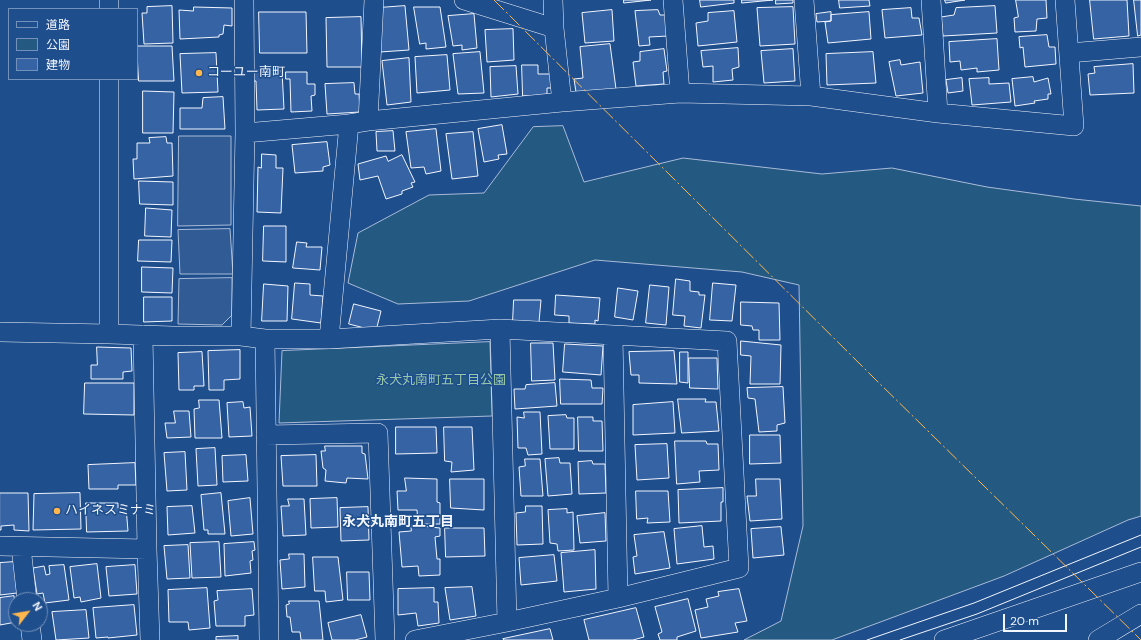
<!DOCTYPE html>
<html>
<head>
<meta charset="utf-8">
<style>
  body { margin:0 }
  #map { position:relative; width:1141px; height:640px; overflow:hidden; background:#1f4e8c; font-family:"DM Sans","Noto Sans JP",sans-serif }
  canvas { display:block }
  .legend { position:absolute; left:8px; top:8px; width:130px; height:72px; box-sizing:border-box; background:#1f4e8c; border:1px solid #7391ba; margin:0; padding:5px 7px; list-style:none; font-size:12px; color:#f2f6ff }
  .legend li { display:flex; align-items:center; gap:8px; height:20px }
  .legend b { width:20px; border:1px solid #7391ba }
  .north { position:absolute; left:8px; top:592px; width:40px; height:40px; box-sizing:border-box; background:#1f4e8c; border:1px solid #7391ba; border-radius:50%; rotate:59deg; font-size:11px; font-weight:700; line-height:16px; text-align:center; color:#f2f6ff }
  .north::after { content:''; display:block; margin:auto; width:14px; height:18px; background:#ffb74d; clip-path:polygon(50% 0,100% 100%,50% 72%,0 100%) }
  .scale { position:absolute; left:1003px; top:614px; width:64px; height:18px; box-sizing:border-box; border:2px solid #f2f6ff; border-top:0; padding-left:5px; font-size:12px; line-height:14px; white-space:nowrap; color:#f2f6ff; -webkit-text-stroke:3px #1f4e8c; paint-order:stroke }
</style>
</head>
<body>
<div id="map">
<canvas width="1141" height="640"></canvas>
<ul class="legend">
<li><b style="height:5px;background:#1f4e8c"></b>道路</li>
<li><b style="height:11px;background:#245a82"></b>公園</li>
<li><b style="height:11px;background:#3563a3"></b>建物</li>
</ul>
<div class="north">N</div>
<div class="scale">20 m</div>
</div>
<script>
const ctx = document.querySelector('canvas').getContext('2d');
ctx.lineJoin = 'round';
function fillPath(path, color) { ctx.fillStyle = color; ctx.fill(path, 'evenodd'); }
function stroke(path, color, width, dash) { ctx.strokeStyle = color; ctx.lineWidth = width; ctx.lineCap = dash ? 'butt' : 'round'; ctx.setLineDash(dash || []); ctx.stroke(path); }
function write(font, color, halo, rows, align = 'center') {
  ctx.font = font + ' "DM Sans","Noto Sans JP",sans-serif'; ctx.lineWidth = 3; ctx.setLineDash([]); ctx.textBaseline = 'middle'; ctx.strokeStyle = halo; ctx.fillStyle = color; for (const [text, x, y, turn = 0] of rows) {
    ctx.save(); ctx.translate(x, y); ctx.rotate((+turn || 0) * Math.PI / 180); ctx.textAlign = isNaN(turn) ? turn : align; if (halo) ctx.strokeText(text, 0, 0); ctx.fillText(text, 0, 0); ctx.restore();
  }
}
const green = new Path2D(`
  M563 126 584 182 683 158 822 174 892 168 987 187 1074 199 1141 206V516L1128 520 1004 576 832 640H744L781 621 803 526 799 285 742 272 595 260 469 301 398 304 348 283 358 233 429 195 484 193 533 127Z
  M490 342 492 416 279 423 282 351Z`);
const parking = new Path2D(`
  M179 136H231V225L178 226Z
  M230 229 233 274H180L178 230Z
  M232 278V315L222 325 178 324 179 279Z`);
const building = new Path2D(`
  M624 0H651L624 3Z
  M700 0H734V3L701 7Z
  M742 0H773L742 3Z
  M776 0H793V3L776 4Z
  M839 0H869L870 6 840 8Z
  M945 0H965L946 3Z
  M1016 0H1046L1047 18 1037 19 1036 31 1015 32 1014 18 1018 17Z
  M1090 0H1127L1129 36 1094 39Z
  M1134 0H1141V35L1138 36Z
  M172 6 173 43 144 44 142 13H147V7Z
  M405 6 409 50 380 52 378 8Z
  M995 6 997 33 943 36 941 17 954 15 956 8Z
  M194 7 232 8V26L224 25 223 34 219 35V37L180 39 179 10 193 11Z
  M414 7H440L446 47 426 49V43L420 44Z
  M793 7 795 44 760 46 757 8Z
  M911 8 912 18H919L922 35 885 38 882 10Z
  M612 10 614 41 585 43 582 13Z
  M658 10 660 15H666L668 36 649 37 650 45 639 46 635 11Z
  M734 11 737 42 698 46 696 23 708 21V13Z
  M259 12H306L307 53H260Z
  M831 12V21L817 22 816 14Z
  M869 12 871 39 828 43 825 22 831 21V15Z
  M474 14 477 48 462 50V45L453 46 448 16Z
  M361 17 362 67H327L326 18Z
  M513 29 514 60 487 62 485 30Z
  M1047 35 1049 47H1055L1056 64 1025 67 1023 47 1020 48 1019 37Z
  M997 39 999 70 977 72V68L961 70 960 61 950 62 949 42Z
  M610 44 616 89 576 92 574 79 583 78 580 47Z
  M137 46H172L174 81H139Z
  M738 48 739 67 732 69 733 80 713 82V66L703 67 701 51Z
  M664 49 667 71 663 72 664 84 636 86 633 62 640 61V52Z
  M793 49 795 81 764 83 761 51Z
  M480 52 484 93 458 94 453 54Z
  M873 52 876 83 827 85 826 54Z
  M216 53 218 92 182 93 180 54Z
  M447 55 450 90 417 93 415 57Z
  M409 58 411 102 387 105 382 61Z
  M900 60 901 65 920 62 923 93 896 96 889 62Z
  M1133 64 1134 93 1090 95 1088 74 1095 73 1094 67Z
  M522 65H538V74H551L552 88H547V95L523 96Z
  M516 66 518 94 491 97 490 67Z
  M251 70 282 71 284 109 257 110 256 81H251Z
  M286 72H307V84H315V95L311 96 312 111 291 112 290 79H286Z
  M1033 77 1034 82 1048 78 1051 94H1048V99L1034 101 1035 103 1015 106 1012 79Z
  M962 78 963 91 948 93 946 80Z
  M989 78V84L1009 83 1011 102 972 105 969 79Z
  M354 83 355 94H359L360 112 327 114 325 84Z
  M143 91 174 92 173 133H143Z
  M223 97 225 129H180V108H202L203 98Z
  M502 125 507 154 498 155 499 159 484 162 478 129Z
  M436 129 441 171 426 174 424 167 411 168 406 132Z
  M393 131 395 151H377L376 132Z
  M473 132 478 176 452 179 446 134Z
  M166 137 167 143H172L173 176 134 179 133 159H137V143H150L149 138Z
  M327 142 330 165 323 167V171L295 173 292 145Z
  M262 154 276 155V168H283L281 213 257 212 258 167 261 168Z
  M402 155 415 182 411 183 413 187 402 191V194L386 199 378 176 360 180 358 164 386 156 388 161Z
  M139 181 173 182V205L140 204Z
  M146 208 172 210 171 237 145 236Z
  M264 226H286V262L263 261Z
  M139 240H172L171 262 138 261Z
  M297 242 307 243 306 247H322L320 270 293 268Z
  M142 267 173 268 172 293 142 292Z
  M676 279 690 281V291L699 292V295H705L701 328 684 326 685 316 673 315Z
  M295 283 310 284V295L323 296 321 323 292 319Z
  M713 283 736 285 732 321 710 320Z
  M264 284 288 286 287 321H262Z
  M650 285 669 287 666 325 646 323Z
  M618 288 638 291 633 320 615 317Z
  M556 295 600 298 598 321 595 320V324L569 323V316L555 315Z
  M144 297H172V321L144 322Z
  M514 300H541L539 322 513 321Z
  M741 302 779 303 780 340H759V330H753L752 326 741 325Z
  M354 304 381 311 376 331 349 324Z
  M741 341 781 345 780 384H750L751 356 741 355Z
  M531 343H553L555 380 532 381Z
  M565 344 603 346 601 375 563 372Z
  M97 347 131 348 132 371 123 372V379H91V365H97Z
  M240 350V379L224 380V390H209L208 351Z
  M674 351 677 384 639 383V375H631L629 352Z
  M202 352 204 386H194V390H179L178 353Z
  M680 352H688V383L680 382Z
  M689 358H717L718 389 690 388Z
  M560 379 591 380 592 388H603L602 404H561Z
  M85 383H134V415L84 414Z
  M555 383 557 406 515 409 514 389H525L526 385Z
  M783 387 785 423 777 425V431L759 432 755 399 748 398 747 388Z
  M678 399H706L705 402H716L719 431 682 433Z
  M199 400H219L222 438H195L194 409 199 408Z
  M243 402 244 408 250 407 252 436 229 437 227 403Z
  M673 402 675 433 633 435V405Z
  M174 411H189L191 437 167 438 165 423H175Z
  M524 412H540L542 454 528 455 526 448H518L517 417 524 418Z
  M566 415 567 418H574V449H550L548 416Z
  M578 417H593V421H602L603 451H579Z
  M396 427H436L437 453 396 454Z
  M444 427H472L474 470 451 472 452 462 445 461Z
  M750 435H780L781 463 750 464Z
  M675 441H706L707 444H718L719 470 699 471 700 482 677 484Z
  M667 444 669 478 637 480 635 445Z
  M325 446H362V453L365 454 368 479 347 478 346 483 325 481 326 470 323 468 321 451H325Z
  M215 448 217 485 198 486 196 449Z
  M185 452 187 490 167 491 164 453Z
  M246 455 248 481 223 482 222 456Z
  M316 455 317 486H283L281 456Z
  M559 458 560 463H570L572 494 548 496 545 459Z
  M525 459H540L543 496H521L519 467 525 466Z
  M592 461 593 464H605L606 493 579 494 578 462Z
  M135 463 136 485H118V489H89L88 465Z
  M405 478 437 479V502L440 503V524H418L417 510H398L397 491H406Z
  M450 479H484V510L451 508Z
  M756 479H780L782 519 750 521 747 496H756Z
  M723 488V502H721V521L679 523 678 490Z
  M636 491H668L670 522 647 523 648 518 637 519Z
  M0 493H28L29 531 14 530V525L1 526V530H0Z
  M80 493 81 529 33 530 34 494Z
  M221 493 225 534H208V530H204L201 495Z
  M250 498 253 534 231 536 228 501Z
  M337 498 338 527 311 528 310 499Z
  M288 499H304L306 535 283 536 281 506H289Z
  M86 503H118V508L126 507 128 531 87 532Z
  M192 506 195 533 168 535 167 507Z
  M526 506H542L543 544 517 545 516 513 525 512Z
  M368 507 369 540 341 541 340 508Z
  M567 509V513L573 512 574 550 558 551 557 544 550 543 548 510Z
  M605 513 606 541 580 543 577 516Z
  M411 525 440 528V536L435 537 437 559H440V575L419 576 418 566 402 567 399 532 411 531Z
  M702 526 704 547 713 546 714 559 677 564 674 529Z
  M781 527 784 555 753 558 751 529Z
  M445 528H484L485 556 446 557Z
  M664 532 670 568 635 574 633 557 637 556 634 535Z
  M219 542 221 577 192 578 190 543Z
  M254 542 255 550 252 551 253 560 250 561 251 573 225 576 224 544Z
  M188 545 190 578 167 579 164 546Z
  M595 550 596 589 564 592 561 553Z
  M289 554H304L305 587 282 589 280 560 289 559Z
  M554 555 557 581 521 585 519 558Z
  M313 557H338L343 600 326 602 325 591H315Z
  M14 562 17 593 0 595V563Z
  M97 564 101 598 81 602 80 597 74 598 70 567Z
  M64 565 69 600 45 603 43 593 37 594 33 568 44 566 46 575 50 574 49 566Z
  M135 565 137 594 109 596 106 567Z
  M347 572H369L370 600H348Z
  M472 587 476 616 450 620 445 588Z
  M207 588 210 628 189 630 188 622H169L168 590Z
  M434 588V602H438L439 623 418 626 416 613 398 615V589Z
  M252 589 254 615 245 616V626H216L214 601 218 600 217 591Z
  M739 589 747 621 735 623 738 632 701 638 695 610 708 607 706 599 719 596 718 592Z
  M14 596 16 610V622L0 625V598Z
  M688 599 696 631 677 637V640H660L658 634 662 632 655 607Z
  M289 601H319L323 640H301L300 632H292L290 617H287L286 605 289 604Z
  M134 605 137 635 108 638V637L96 638 93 608Z
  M636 608 644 637 633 640H589L584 620Z
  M86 610 89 638 56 640 52 612Z
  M361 615 367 637 355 640H332L328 623Z
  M550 629 553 640H504L503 639Z
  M238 636V640H216V637Z`);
const minor = new Path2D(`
  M109 0V9
  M464 0 554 28
  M553 0 554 28 562 102
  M673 0 680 93
  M804 0 811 96
  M931 0 938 113
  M1069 53 1141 47
  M109 79V334
  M368 121 374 0
  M245 133 349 124 368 121 562 102 680 93 811 96 938 113 1074 126 1065 0
  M500 329 507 622
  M0 332 109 334 173 336H241L265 339H329L500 329 727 341 739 568 618 598 507 622 415 640
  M143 335 147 549 150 640
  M241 336 245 133 244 0
  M613 336 618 598
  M265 339 269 640
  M329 339 349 124
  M266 435 378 433 385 640
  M0 546 147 549
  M21 547 27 600
  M30 624 32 640
  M944 640 1141 572
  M1098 640 1141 614`);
const tram = new Path2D(`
  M867 640 974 603 1141 535
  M900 640 977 614 1141 547`);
const power = new Path2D(`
  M494 0 875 379 1141 640`);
const markers = [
  [199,73,4,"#ffb74d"],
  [57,511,4,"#ffb74d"]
];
const poiNames = [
  ["コーユー南町",207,73],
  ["ハイネスミナミ",65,511]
];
const parkNames = [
  ["永犬丸南町五丁目公園",441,381]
];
const neighbourhoodNames = [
  ["永犬丸南町五丁目",398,522]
];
fillPath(green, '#245a82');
stroke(green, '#a8bbd7', 1);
fillPath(parking, '#305b95');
stroke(parking, '#a8bbd7', 1);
fillPath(building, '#3563a3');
stroke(building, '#f2f6ff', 1);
stroke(minor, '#f2f6ff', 20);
stroke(minor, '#1f4e8c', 19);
stroke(tram, '#f2f6ff', 1);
stroke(power, '#ffb74d', 1, [14, 3, 2, 3]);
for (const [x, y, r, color] of markers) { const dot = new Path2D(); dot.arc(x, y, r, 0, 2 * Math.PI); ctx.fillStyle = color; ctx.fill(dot); stroke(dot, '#1f4e8c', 1.5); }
write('13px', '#f2f6ff', '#1f4e8c', poiNames, 'left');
write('13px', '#97c8a6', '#1f4e8c', parkNames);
write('bold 14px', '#f2f6ff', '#1f4e8c', neighbourhoodNames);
</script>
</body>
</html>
